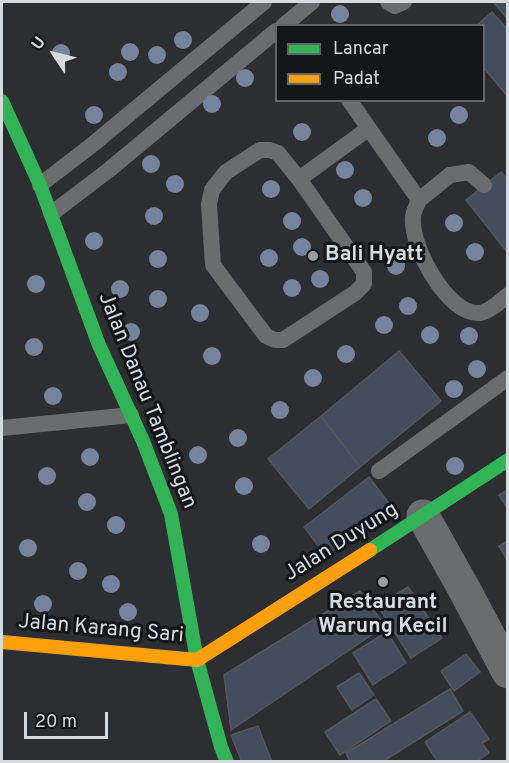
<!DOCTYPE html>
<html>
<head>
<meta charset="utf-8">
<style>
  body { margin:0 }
  #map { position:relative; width:509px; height:763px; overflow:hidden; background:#2c2e31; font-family:Overpass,sans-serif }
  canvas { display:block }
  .frame { position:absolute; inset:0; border:3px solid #d7dade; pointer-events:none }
  .legend { position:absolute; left:275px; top:24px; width:210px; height:78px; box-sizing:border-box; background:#141619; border:2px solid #626468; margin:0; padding:8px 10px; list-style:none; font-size:18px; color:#d7dade }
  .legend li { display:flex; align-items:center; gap:12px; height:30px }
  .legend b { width:30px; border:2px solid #626468 }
  .north { position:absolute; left:24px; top:24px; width:60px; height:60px; -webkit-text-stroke:4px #141619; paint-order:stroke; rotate:305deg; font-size:16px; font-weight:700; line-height:24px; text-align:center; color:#d7dade }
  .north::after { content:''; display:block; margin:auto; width:21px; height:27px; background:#d7dade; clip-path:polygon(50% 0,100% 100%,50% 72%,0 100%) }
  .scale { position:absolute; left:24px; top:712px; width:84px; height:27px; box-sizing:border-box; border:3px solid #d7dade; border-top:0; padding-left:8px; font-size:18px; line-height:21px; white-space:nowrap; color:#d7dade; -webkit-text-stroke:4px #141619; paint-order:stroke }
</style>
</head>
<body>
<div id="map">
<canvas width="509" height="763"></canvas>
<div class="frame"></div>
<ul class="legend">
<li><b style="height:8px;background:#30b455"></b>Lancar</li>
<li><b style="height:8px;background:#ff9f0a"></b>Padat</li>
</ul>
<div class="north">U</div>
<div class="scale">20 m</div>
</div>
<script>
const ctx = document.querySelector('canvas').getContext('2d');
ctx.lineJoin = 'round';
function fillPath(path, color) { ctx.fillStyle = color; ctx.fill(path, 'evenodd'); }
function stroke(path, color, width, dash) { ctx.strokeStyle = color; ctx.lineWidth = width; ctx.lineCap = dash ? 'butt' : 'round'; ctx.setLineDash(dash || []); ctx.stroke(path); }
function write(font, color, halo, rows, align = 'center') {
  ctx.font = font + ' Overpass,sans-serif'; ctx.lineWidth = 6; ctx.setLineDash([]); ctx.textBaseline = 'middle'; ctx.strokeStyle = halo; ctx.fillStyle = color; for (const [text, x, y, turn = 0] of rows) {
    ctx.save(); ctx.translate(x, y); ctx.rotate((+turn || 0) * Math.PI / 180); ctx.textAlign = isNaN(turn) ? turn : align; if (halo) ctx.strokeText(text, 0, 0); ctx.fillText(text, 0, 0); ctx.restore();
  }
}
const building = new Path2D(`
  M493 2H508V19Z
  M492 12 508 30V97L484 68V26H476Z
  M501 172 508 181V253L466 200Z
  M399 351 441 401 360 467 321 416Z
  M321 416 360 467 309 509 268 459Z
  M369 477 391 506 326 556 304 527Z
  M508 489V509L499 495Z
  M508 541V562L499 546Z
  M408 587 442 638 411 658 378 606Z
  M360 591 385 626 231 730 224 675Z
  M387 632 406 663 373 685 353 653Z
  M466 654 480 672 454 691 441 671Z
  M359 673 374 695 352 710 337 687Z
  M450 689 463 711 382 762H350L346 753Z
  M376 699 391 721 340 755 325 732Z
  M470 712 489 739 482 743 489 753 476 762H438L425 742Z
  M258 726 272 762H242L231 735Z`);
const lane = new Path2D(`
  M388 2 395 6 404 2
  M283 26 312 2
  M349 100 419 200C417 205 413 212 413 217 410 246 448 316 480 313 489 312 501 301 508 295
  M260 150H270L278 153 299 179 364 272V284L355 293 283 340H275L266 336 213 265 209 204 212 190 226 172Z
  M299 179 368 129
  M40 185 92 145 264 2
  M419 200 450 175 469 172 484 185
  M51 214 110 169 276 31
  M2 428 131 415
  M379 471 508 378`);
const street = new Path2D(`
  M423 516 463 587 508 672`);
const fast = new Path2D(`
  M2 101 40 185 99 345 143 441 171 514 197 660 221 747 227 762
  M370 550 508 460`);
const slow = new Path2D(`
  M2 642 197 660 370 550`);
const trees = [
  [340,14],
  [183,40],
  [130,52],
  [61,53],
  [157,55],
  [118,72],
  [245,78],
  [212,104],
  [94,115],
  [459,115],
  [302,132],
  [437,138],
  [151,164],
  [345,170],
  [175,184],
  [271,189],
  [363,198],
  [154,216],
  [292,221],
  [454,223],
  [94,241],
  [302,247],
  [475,252],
  [269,258],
  [158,259],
  [396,266],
  [320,279],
  [36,284],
  [292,288],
  [120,289],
  [158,299],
  [408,306],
  [200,313],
  [384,325],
  [131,332],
  [430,335],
  [469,336],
  [34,347],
  [346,354],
  [212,356],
  [477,369],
  [313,378],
  [454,389],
  [53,396],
  [280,410],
  [238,438],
  [198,455],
  [90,457],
  [455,466],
  [47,476],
  [244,486],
  [87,502],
  [116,525],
  [261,544],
  [28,548],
  [78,571],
  [111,584],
  [43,604],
  [128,612]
];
const markers = [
  [313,256,6,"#9b9ea1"],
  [383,582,6,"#9b9ea1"]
];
const poiNames = [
  ["Bali Hyatt",325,256],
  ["Restaurant",383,604,"center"],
  ["Warung Kecil",383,628,"center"]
];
const streetNames = [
  ["Jalan Danau Tamblingan",146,401,68],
  ["Jalan Duyung",342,543,-32],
  ["Jalan Karang Sari",101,630,5]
];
fillPath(building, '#444d5d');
stroke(building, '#55575a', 1.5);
stroke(lane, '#6b6c6d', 16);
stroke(street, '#6b6c6d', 33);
stroke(fast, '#30b455', 14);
stroke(slow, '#ff9f0a', 14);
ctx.fillStyle = '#75849c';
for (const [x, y] of trees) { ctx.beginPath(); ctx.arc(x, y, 9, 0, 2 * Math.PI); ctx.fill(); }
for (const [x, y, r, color] of markers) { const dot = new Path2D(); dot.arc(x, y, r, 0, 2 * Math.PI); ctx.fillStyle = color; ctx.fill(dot); stroke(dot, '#141619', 2); }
write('bold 21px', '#d7dade', '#141619', poiNames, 'left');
write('21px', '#d7dade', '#141619', streetNames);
</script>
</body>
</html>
